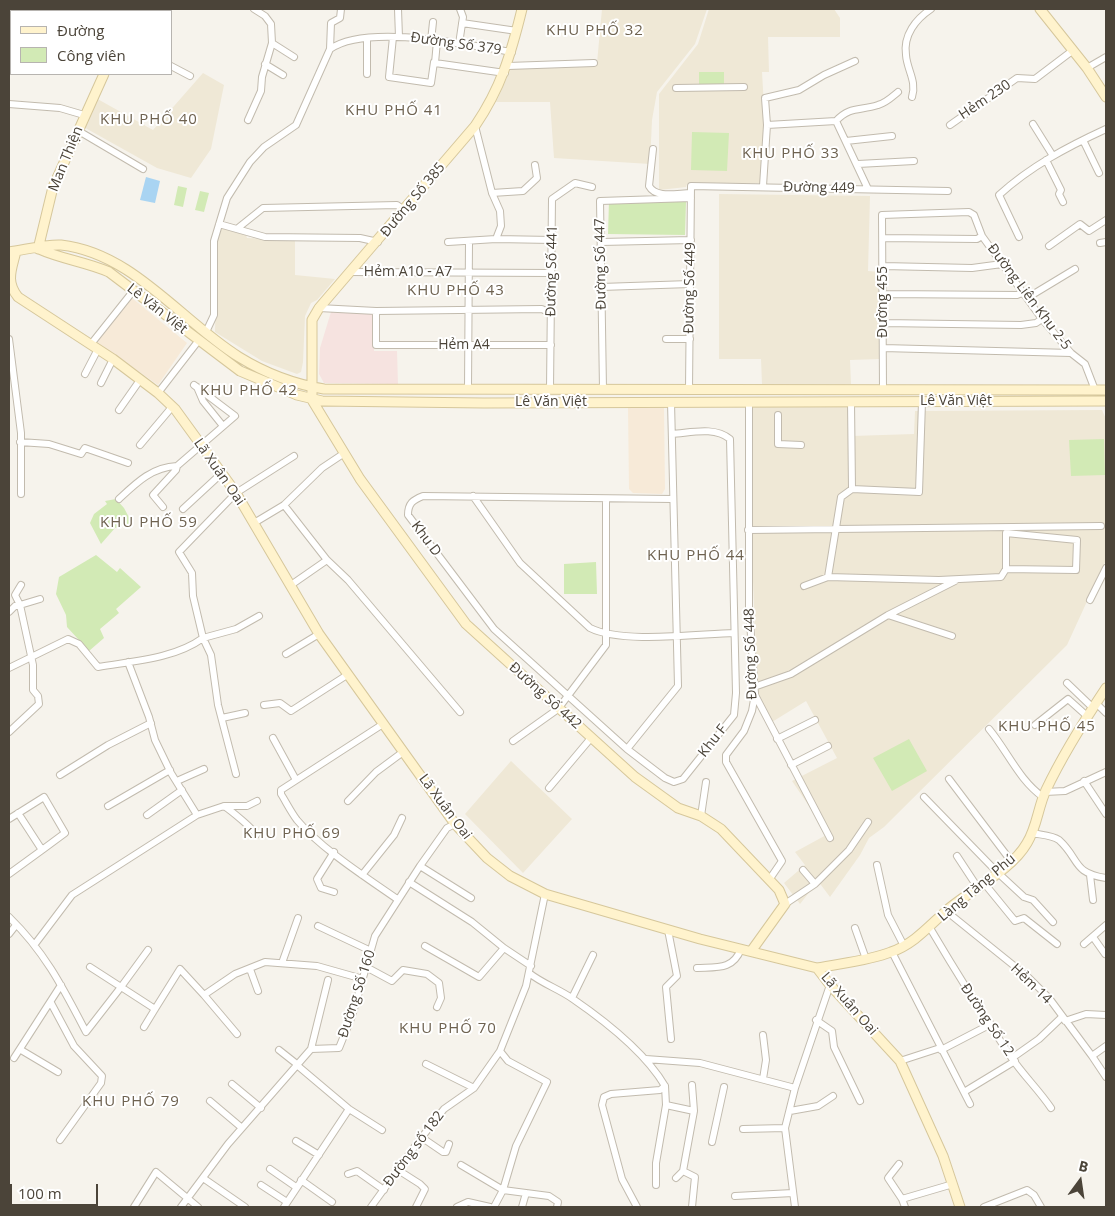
<!DOCTYPE html>
<html>
<head>
<meta charset="utf-8">
<style>
  body { margin:0 }
  #map { position:relative; width:1115px; height:1216px; overflow:hidden; background:#f6f3ec; font-family:"Open Sans",sans-serif }
  canvas { display:block }
  .frame { position:absolute; inset:0; border:10px solid #4b4439; pointer-events:none }
  .legend { position:absolute; left:10px; top:10px; width:162px; height:65px; box-sizing:border-box; background:#fff; border:1px solid #b7b4b0; margin:0; padding:6px 9px; list-style:none; font-size:15px; color:#4b4439 }
  .legend li { display:flex; align-items:center; gap:10px; height:25px }
  .legend b { width:25px; border:1px solid #b7b4b0 }
  .north { position:absolute; left:1055px; top:1156px; width:50px; height:50px; -webkit-text-stroke:4px #fff; paint-order:stroke; rotate:14deg; font-size:14px; font-weight:700; line-height:20px; text-align:center; color:#4b4439 }
  .north::after { content:''; display:block; margin:auto; width:18px; height:22px; background:#4b4439; clip-path:polygon(50% 0,100% 100%,50% 72%,0 100%) }
  .scale { position:absolute; left:10px; top:1184px; width:88px; height:22px; box-sizing:border-box; border:2px solid #4b4439; border-top:0; padding-left:6px; font-size:15px; line-height:18px; white-space:nowrap; color:#4b4439; -webkit-text-stroke:4px #fff; paint-order:stroke }
</style>
</head>
<body>
<div id="map">
<canvas width="1115" height="1216"></canvas>
<div class="frame"></div>
<ul class="legend">
<li><b style="height:6px;background:#fff3cd"></b>Đường</li>
<li><b style="height:14px;background:#d2eab5"></b>Công viên</li>
</ul>
<div class="north">B</div>
<div class="scale">100 m</div>
</div>
<script>
const ctx = document.querySelector('canvas').getContext('2d');
ctx.lineJoin = 'round';
function fillPath(path, color) { ctx.fillStyle = color; ctx.fill(path, 'evenodd'); }
function stroke(path, color, width, dash) { ctx.strokeStyle = color; ctx.lineWidth = width; ctx.lineCap = dash ? 'butt' : 'round'; ctx.setLineDash(dash || []); ctx.stroke(path); }
function write(font, color, halo, rows, align = 'center') {
  ctx.font = font + ' "Open Sans",sans-serif'; ctx.lineWidth = 4; ctx.setLineDash([]); ctx.textBaseline = 'middle'; ctx.strokeStyle = halo; ctx.fillStyle = color; for (const [text, x, y, turn = 0] of rows) {
    ctx.save(); ctx.translate(x, y); ctx.rotate((+turn || 0) * Math.PI / 180); ctx.textAlign = isNaN(turn) ? turn : align; if (halo) ctx.strokeText(text, 0, 0); ctx.fillText(text, 0, 0); ctx.restore();
  }
}
const commercial = new Path2D(`
  M132 298 187 343 158 385 97 342Z
  M628 408H664L665 489 662 494 633 493 629 489Z`);
const education = new Path2D(`
  M9 9H99L97 11H11V67H9Z
  M602 9H707L695 44 657 92 652 120 650 164 554 158 550 102H496L512 66 597 63Z
  M709 9H834L840 18V37H768L769 72H762L765 124 761 183 687 184 686 187 659 190V94L698 44Z
  M203 73 224 85 211 149 191 178 157 168 80 125 94 97 153 130Z
  M719 194 870 196 868 271 880 272V359L850 360 851 384H762L761 359H719Z
  M221 228 245 232 247 238 295 240V275L335 279 317 300 311 303 305 316 303 362 301 372 297 374 262 361 215 332 217 242Z
  M753 402H851L852 436 914 434 915 411 1102 410 1106 419V560L1067 645 884 827 869 838 860 855 830 897 818 881 800 904 784 883 805 865 795 852 828 834 792 781 837 758 806 701 772 722 758 695 751 536Z
  M511 761 572 819 523 873 465 814Z`);
const medical = new Path2D(`
  M331 312 375 314 374 351H397L398 384 324 383 319 374 320 348Z`);
const green = new Path2D(`
  M699 72H724V84H699Z
  M692 132 729 133 727 171 691 170Z
  M178 186 187 188 183 207 174 205Z
  M200 191 209 193 204 212 195 210Z
  M609 201 686 202 685 235 608 234Z
  M1104 439 1105 475 1071 476 1069 440Z
  M116 499 124 508 132 523 115 528 101 544 90 523 94 514 107 504 105 501Z
  M96 555 117 572 120 568 141 587 116 609 119 613 100 629 104 638 89 651 67 627 66 615 56 594 59 577Z
  M596 562 597 594H564V564Z
  M909 739 927 771 892 791 873 758Z`);
const water = new Path2D(`
  M146 177 160 181 155 203 140 200Z`);
const street = new Path2D(`
  M398 9 399 37
  M462 23 517 31
  M393 37 389 77 431 83 434 62
  M431 41 433 22
  M437 41 435 63 505 73
  M272 43 294 57
  M459 44 463 17 460 9
  M330 49 331 23 340 18 341 9
  M265 64 283 75
  M171 66 190 76
  M508 66 594 63
  M1087 68 1106 57
  M367 74V39
  M676 88 744 87
  M912 97C917 81 907 70 906 55 903 35 916 19 931 9
  M9 104 60 108 84 115
  M248 120 261 91 262 77 272 43 271 24 265 16 254 9
  M836 121C850 106 860 111 878 105 886 103 892 97 898 92
  M1033 124 1053 156
  M767 125 836 121 868 189
  M950 125 1017 78 1035 79 1072 51
  M77 130 143 169
  M1083 140 1099 173
  M846 141 892 136
  M653 149 649 186C656 199 678 193 691 193
  M1046 160 1061 190 1059 194 1063 202
  M858 164 914 161
  M763 186 767 125 765 98 799 90 824 75 855 61
  M492 193 523 191 537 178 535 165
  M219 224 265 237 360 238 378 242
  M238 228 263 208 397 205 404 210
  M1019 237 999 195C1031 166 1067 147 1106 129
  M883 238 977 239 982 236
  M496 239 552 240
  M448 242 496 239 501 226 500 211 492 193 475 126
  M601 242 691 240
  M1100 243 1106 242
  M1049 246 1080 224 1089 231 1106 220
  M883 266 972 268 1002 264
  M349 272 552 273
  M601 287 690 284
  M883 294 1017 295 1022 293
  M1027 298 1075 269
  M319 308 376 311 542 309 551 314
  M376 311V345H551
  M883 323 1021 325 1036 323 1042 319
  M206 332 214 315V241L227 198 250 162 264 147 296 125 330 49C367 23 468 45 512 52
  M9 339 21 433V494
  M666 339H690
  M91 344 134 290
  M883 348 1071 353
  M85 374 98 349
  M101 383 113 359
  M197 387 203 401 223 426
  M468 389 469 242
  M550 389 552 199 575 183 592 187
  M603 389 600 201 691 198
  M689 389 691 186 948 191
  M883 390 882 215 969 212 974 215 982 236 1042 319 1071 353 1085 364 1095 390
  M158 393 199 340
  M749 402V607L755 694 752 711 744 731 726 755V762L782 861 769 880
  M851 402 852 489
  M119 410 140 380
  M778 415V444L801 445
  M672 434C690 433 714 426 730 439L736 693 734 715 683 779 674 782 665 778 627 749 494 629 408 515C408 503 413 500 423 496L672 499
  M20 442 49 444 81 454 85 448 128 463
  M140 445 172 407
  M473 496 520 563 590 628C622 644 697 634 734 633
  M119 499C136 483 152 467 177 466
  M284 505 327 560 348 580 460 712
  M163 507 153 495 176 470 177 466 235 416 194 385
  M183 509 222 473
  M254 523 284 505 322 468 343 454
  M748 530 1101 526
  M828 577 841 497 852 489 919 492 922 402
  M291 585 327 560
  M804 586 828 577 939 580 1001 577 1006 569V533L1077 540 1076 570 1006 569
  M1090 600 1106 568
  M9 612 15 606 20 605 15 595 21 585
  M888 615 952 636
  M286 654 319 634
  M9 668 68 639 79 644 98 667C133 661 174 659 203 638L193 596 192 573 179 552 236 493 294 456
  M1067 683 1093 708
  M754 687 791 674 888 615 955 581
  M755 695 830 838
  M1096 703 1106 713
  M264 705 280 703 291 711 347 675
  M222 718 245 713
  M383 724 281 790V794C286 802 291 812 297 820 320 848 367 878 397 899
  M1035 725 1068 699 1087 716
  M989 729C1008 752 1019 780 1043 797
  M9 732 39 704 38 696 33 690V665L20 605 40 599
  M273 738 296 780
  M777 739 815 720
  M513 741 558 709 606 645V499
  M627 749 678 686 671 402
  M791 765 828 746
  M236 774 218 705 211 655 203 638 236 629 259 616
  M60 775 108 745 151 723
  M949 779 1011 861
  M177 781 204 769
  M1084 781 1106 814
  M549 788 591 738
  M1045 792 1065 791 1106 772
  M924 797 997 872 1024 897 1033 900 1053 922
  M348 801 376 772 403 752
  M108 806 170 770
  M224 806H247L257 801
  M147 815 182 790
  M197 815 224 806C230 810 254 829 256 835
  M701 816 706 782
  M9 819 44 797 65 833 42 850
  M1032 833C1041 835 1052 835 1059 840 1080 859 1072 873 1106 878
  M334 852 317 879 321 888 334 892
  M957 856 978 888
  M877 865 888 915 904 946
  M420 866 471 898
  M9 874 42 850 18 813
  M362 875 394 835 402 818
  M1090 875 1093 900
  M409 882 472 922 504 948 531 966
  M984 883 1015 921 1024 918 1057 944
  M815 884 849 850 868 822
  M785 904 815 884 803 870
  M946 911 1028 977 1049 998 1092 1056 1106 1046
  M9 917C45 952 63 988 86 1032L121 987 155 1009 180 969 204 995 235 974 265 962 317 966 363 979
  M318 926 371 951
  M855 928 866 959
  M930 928C956 972 983 1015 1011 1057 1023 1075 1039 1090 1051 1108
  M668 930 677 976 666 987 671 1039
  M9 934 16 925
  M1093 937 1105 954
  M35 944 72 895 197 815 171 773 155 740 149 717 128 662
  M1084 944 1106 925
  M425 946 479 977 504 948
  M892 952 970 1104
  M282 963 298 918
  M90 967 121 987 148 950
  M366 967 392 981 403 970 427 974 439 983 441 998 437 1007
  M697 968C717 967 733 970 741 949
  M250 969 258 991
  M529 973C543 984 559 989 573 999 605 1021 645 1052 665 1086L660 1090 611 1094 604 1097 602 1105 622 1179 637 1207
  M204 995 237 1034
  M572 998 593 955
  M51 1003 74 1046 102 1076 101 1083 60 1140
  M816 1020 832 1031 834 1047 860 1101
  M1065 1021 1086 1014 1106 1015
  M144 1027 155 1009
  M763 1035 766 1060 763 1079
  M311 1049 328 980
  M21 1050 58 1072
  M279 1050 298 1065
  M941 1050 991 1024
  M500 1051 508 1061 547 1082 516 1146 503 1190 549 1196 558 1202 557 1207
  M1092 1056 1106 1077
  M14 1058 61 985
  M1012 1058 1039 1039 1062 1017
  M646 1059 700 1063 795 1088
  M900 1061 940 1048
  M426 1064 474 1088
  M298 1066 349 1109 382 1130
  M232 1084 261 1108
  M692 1085 694 1111
  M964 1092 1015 1061
  M210 1101 242 1128
  M666 1105 694 1111 683 1171 676 1178
  M790 1111 818 1106 833 1096
  M743 1129 785 1128
  M421 1137 443 1152H446L449 1144
  M296 1141 319 1155
  M712 1142 724 1087
  M899 1164 888 1178 902 1199
  M461 1165 503 1190 494 1207
  M270 1169 296 1187
  M398 1170 420 1184 425 1189 416 1207
  M683 1171 695 1177 692 1207
  M348 1174 357 1171 384 1190
  M203 1178 245 1207
  M301 1180 332 1202
  M261 1185 287 1202
  M656 1185V1163L666 1105 665 1086
  M735 1196 793 1193
  M134 1207 156 1172 198 1207
  M181 1207 228 1144 311 1049 339 1048 352 1016 375 936 420 866 447 828 455 824
  M284 1207 349 1109
  M371 1207 418 1142 444 1109 474 1088 500 1051 526 986 545 894
  M457 1207 468 1202 490 1207
  M522 1207 526 1193
  M795 1207 785 1128 795 1088 830 985
  M905 1207 902 1199 953 1184
  M984 1207 1027 1190 1034 1195 1041 1207`);
const secondary = new Path2D(`
  M522 9C511 54 501 88 475 126L319 308 312 320V400L360 479 466 624 635 777 678 808 701 816 721 829 779 890 785 904 752 950
  M1040 9 1087 68 1106 97
  M136 11 138 9
  M38 249 53 187 104 74
  M39 249C61 259 86 262 109 272L240 371 297 395 322 401 484 403 1106 401
  M16 251C12 269 5 281 18 297L113 359 158 393 175 409 236 493 319 634 455 824 487 858 510 876 545 894 700 939 817 968 830 985 900 1061 943 1156 960 1207
  M9 252C24 250 47 244 61 245 133 253 181 321 239 357 265 373 293 384 324 389L1106 390
  M817 968C842 963 868 961 891 952 914 944 929 926 946 911 970 890 1011 871 1027 843 1037 827 1038 807 1046 790 1063 754 1084 721 1106 688`);
const streetNames = [
  ["Đường Số 379",456,44,8],
  ["Hẻm 230",985,100,-34],
  ["Man Thiện",66,159,-68],
  ["Đường 449",819,188,1],
  ["Đường Số 385",413,200,-50],
  ["Đường Số 447",601,264,-91],
  ["Đường Số 441",552,271,-89],
  ["Hẻm A10 - A7",408,272],
  ["Đường Số 449",690,288,-89],
  ["Đường Liên Khu 2-5",1029,297,53],
  ["Đường 455",883,302,-90],
  ["Lê Văn Việt",157,309,38],
  ["Hẻm A4",464,345],
  ["Lê Văn Việt",956,401],
  ["Lê Văn Việt",551,402],
  ["Lã Xuân Oai",219,472,55],
  ["Khu D",426,539,53],
  ["Đường Số 448",751,654,-92],
  ["Đường Số 442",545,696,42],
  ["Khu F",713,741,-52],
  ["Lã Xuân Oai",445,807,53],
  ["Làng Tăng Phú",977,888,-40],
  ["Hẻm 14",1031,984,44],
  ["Đường Số 160",357,994,-72],
  ["Lã Xuân Oai",849,1004,49],
  ["Đường Số 12",987,1020,56],
  ["Đường số 182",414,1149,-53]
];
const neighbourhoodNames = [
  ["KHU PHỐ 32",595,31],
  ["KHU PHỐ 41",394,111],
  ["KHU PHỐ 40",149,120],
  ["KHU PHỐ 33",791,154],
  ["KHU PHỐ 43",456,291],
  ["KHU PHỐ 42",249,391],
  ["KHU PHỐ 59",149,523],
  ["KHU PHỐ 44",696,556],
  ["KHU PHỐ 45",1047,727],
  ["KHU PHỐ 69",292,834],
  ["KHU PHỐ 70",448,1029],
  ["KHU PHỐ 79",131,1102]
];
fillPath(commercial, '#f7ead8');
fillPath(education, '#efe8d6');
fillPath(medical, '#f6e3e0');
fillPath(green, '#d2eab5');
fillPath(water, '#a9d4f2');
stroke(street, '#c2bbae', 8);
stroke(secondary, '#d6c79b', 11);
stroke(street, '#fff', 6);
stroke(secondary, '#fff3cd', 9);
write('14px', '#4b4439', '#fff', streetNames);
ctx.letterSpacing = '1px';
write('15px', '#6e6250', '#fff', neighbourhoodNames);
ctx.letterSpacing = '0px';
</script>
</body>
</html>
